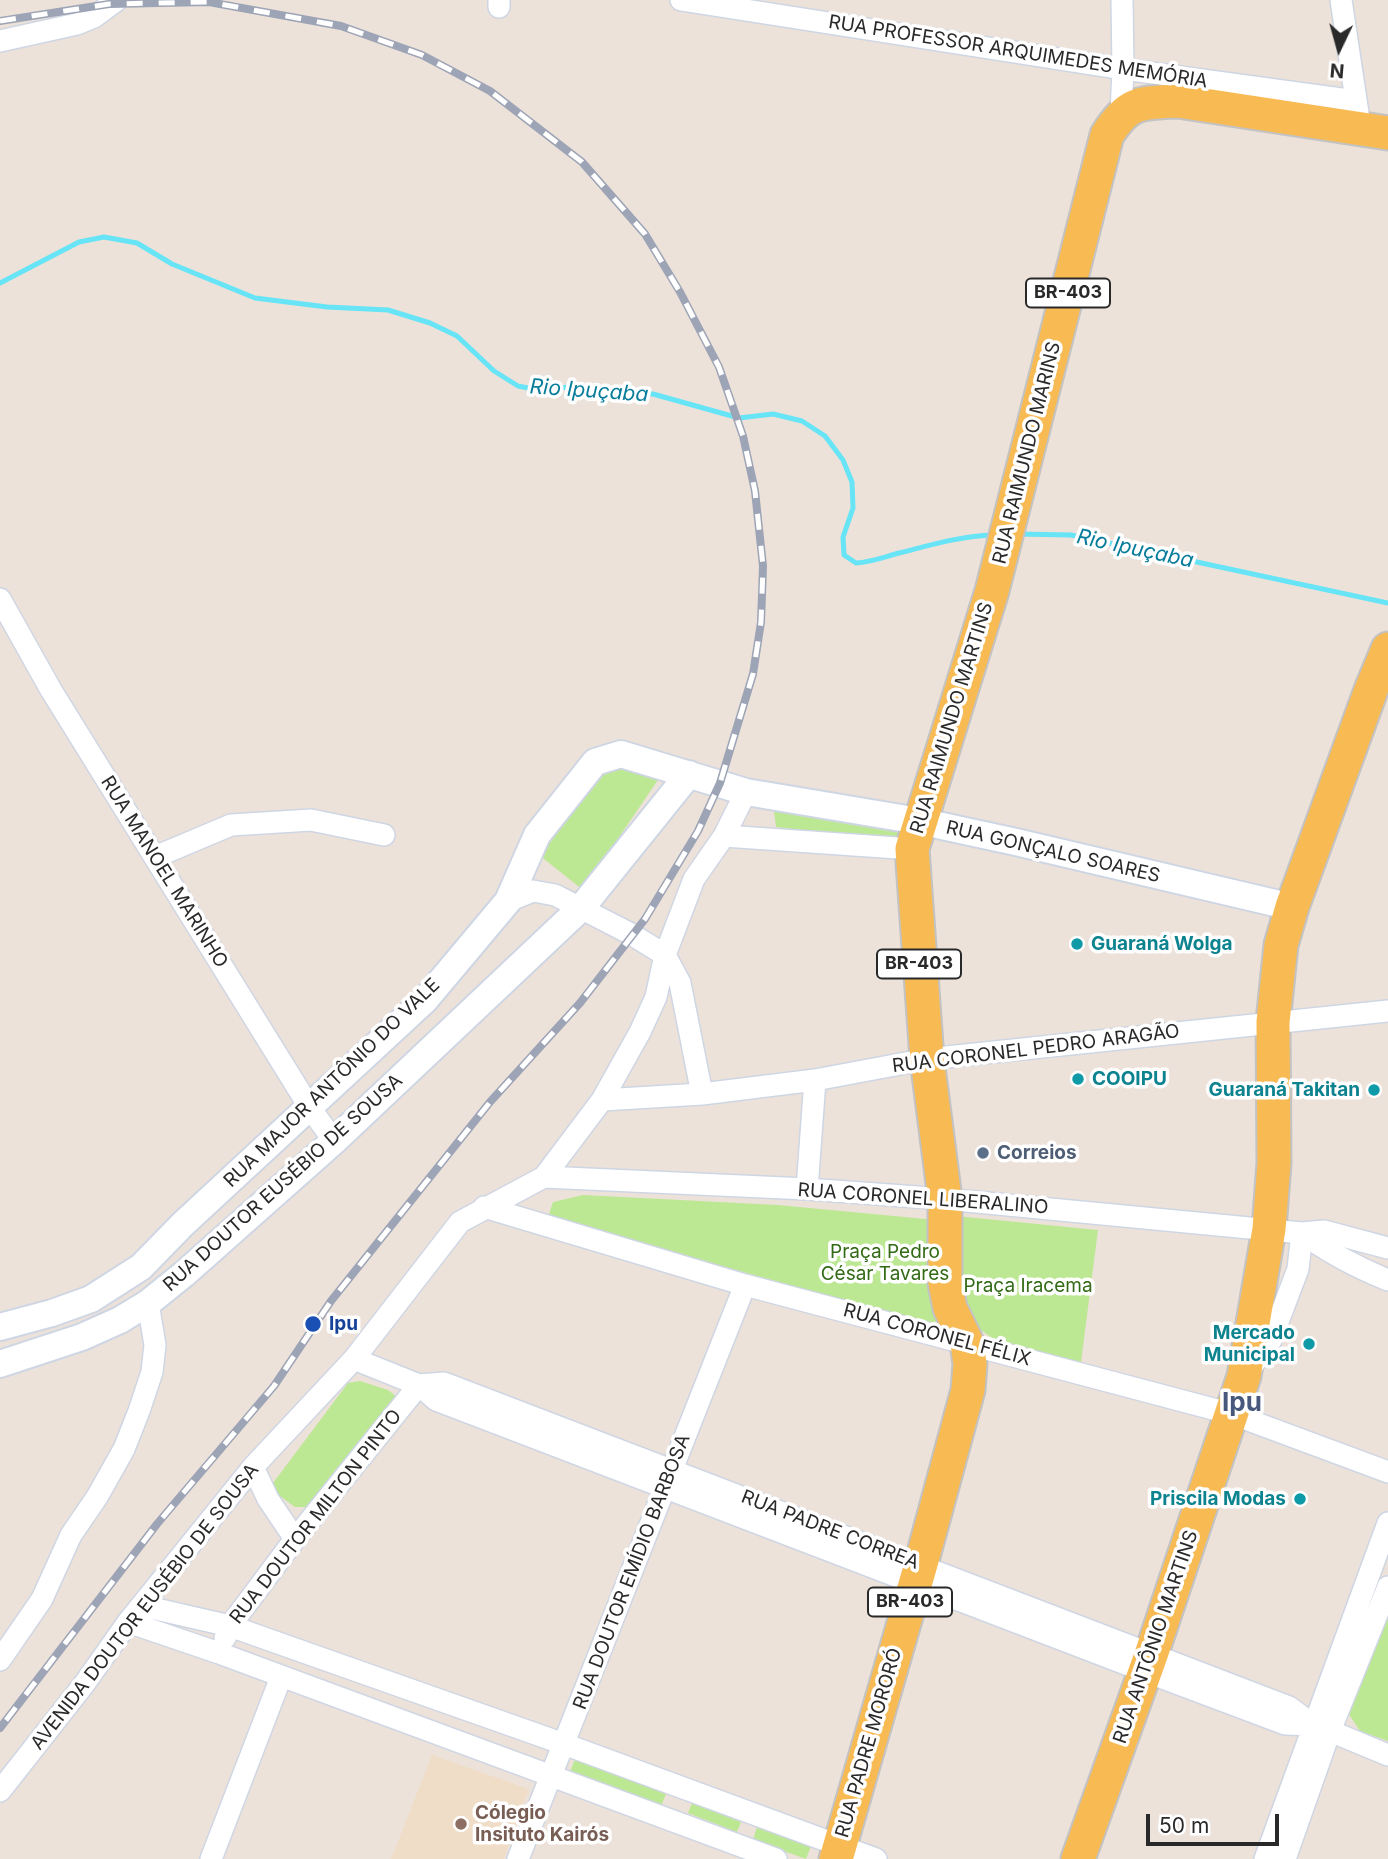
<!DOCTYPE html>
<html>
<head>
<meta charset="utf-8">
<style>
  body { margin:0 }
  #map { position:relative; width:1388px; height:1859px; overflow:hidden; background:#ede2da; font-family:Inter,sans-serif }
  canvas { display:block }
  .north { position:absolute; left:1304px; top:14px; width:70px; height:70px; -webkit-text-stroke:5px #fff; paint-order:stroke; rotate:185deg; font-size:19px; font-weight:700; line-height:28px; text-align:center; color:#292929 }
  .north::after { content:''; display:block; margin:auto; width:24px; height:32px; background:#292929; clip-path:polygon(50% 0,100% 100%,50% 72%,0 100%) }
  .scale { position:absolute; left:1146px; top:1814px; width:133px; height:32px; box-sizing:border-box; border:4px solid #292929; border-top:0; padding-left:9px; font-size:21px; line-height:24px; white-space:nowrap; color:#292929; -webkit-text-stroke:5px #fff; paint-order:stroke }
</style>
</head>
<body>
<div id="map">
<canvas width="1388" height="1859"></canvas>
<div class="north">N</div>
<div class="scale">50 m</div>
</div>
<script>
const ctx = document.querySelector('canvas').getContext('2d');
ctx.lineJoin = 'round';
function fillPath(path, color) { ctx.fillStyle = color; ctx.fill(path, 'evenodd'); }
function stroke(path, color, width, dash) { ctx.strokeStyle = color; ctx.lineWidth = width; ctx.lineCap = dash ? 'butt' : 'round'; ctx.setLineDash(dash || []); ctx.stroke(path); }
function write(font, color, halo, rows, align = 'center') {
  ctx.font = font + ' Inter,sans-serif'; ctx.lineWidth = 7; ctx.setLineDash([]); ctx.textBaseline = 'middle'; ctx.strokeStyle = halo; ctx.fillStyle = color; for (const [text, x, y, turn = 0] of rows) {
    ctx.save(); ctx.translate(x, y); ctx.rotate((+turn || 0) * Math.PI / 180); ctx.textAlign = isNaN(turn) ? turn : align; if (halo) ctx.strokeText(text, 0, 0); ctx.fillText(text, 0, 0); ctx.restore();
  }
}
const education = new Path2D(`
  M432 1755 529 1789 504 1859H391Z`);
const green = new Path2D(`
  M618 763 660 777 583 890 539 855 592 777Z
  M774 811 898 828V836L889 841 776 827Z
  M583 1195 778 1205 936 1220 931 1297 936 1322 931 1325 548 1217 553 1202Z
  M956 1216 1098 1230 1081 1362 996 1341 981 1330 959 1291Z
  M360 1381 388 1390 397 1397 306 1507H295L273 1491V1483L348 1383Z
  M1388 1601V1741L1360 1731 1348 1713Z
  M575 1759 666 1794 661 1806 570 1772Z
  M692 1803 741 1822 737 1832 688 1813Z
  M757 1827 811 1846 806 1859 753 1840Z`);
const stream = new Path2D(`
  M0 283 79 242 104 237 137 243 172 264 255 298 327 307 388 310 430 323 457 336 494 371 518 386 538 390 580 386 653 394 739 418 773 414 802 421 825 436 843 460 852 482 853 508 843 537 844 555 856 563C872 562 884 557 899 553 931 545 961 536 993 535
  M1017 534 1071 535 1388 603`);
const minor = new Path2D(`
  M681 0 1123 69 1356 101
  M1341 0 1358 113
  M499 7V0
  M0 41 77 24 94 17 117 0
  M1121 114 1123 69 1122 0
  M0 599 51 690 310 1108 334 1141
  M724 836 912 849
  M155 857 231 825 311 820 384 835
  M508 901 533 891 555 895 631 934 665 955 680 983 702 1094
  M602 1100 702 1094 815 1080 927 1059 1388 1011
  M544 1177 807 1189 945 1199 1302 1233 1324 1231 1388 1248
  M807 1189 815 1080
  M484 1207 745 1285 1232 1414 1388 1472
  M1302 1233C1329 1253 1356 1267 1388 1280
  M354 1359 419 1385 436 1400 1144 1671 1285 1724 1313 1725 1330 1731 1388 1755
  M1250 1369 1271 1340 1298 1269 1302 1233
  M419 1385 444 1383 1289 1707 1313 1725
  M253 1467 268 1499 295 1539
  M143 1606 230 1626 564 1744 876 1859
  M128 1622 219 1653 776 1859
  M225 1638 230 1626 295 1539 419 1385
  M0 1660 42 1599 71 1535 97 1497 124 1449 139 1411 152 1372 155 1345 148 1303
  M0 1791 85 1683 128 1622 253 1467 354 1359 460 1222 544 1177 602 1100 640 1032 656 997 665 955 694 879 724 836 746 792
  M211 1859 281 1677
  M518 1859 745 1285
  M1265 1859 1388 1523
  M1285 1859 1330 1731 1388 1587`);
const tertiary = new Path2D(`
  M0 1327 52 1313 91 1299 141 1267 183 1224 425 1000 508 901 537 835 595 762 621 754 746 792 919 821 1016 842 1292 907
  M0 1364 82 1337 120 1320 148 1303 184 1274 334 1141 582 907 689 774`);
const primary = new Path2D(`
  M836 1859 921 1564 968 1390 970 1364 967 1343 950 1308 945 1283V1199L927 1059 912 849 992 591 1107 135C1129 101 1139 103 1178 101L1388 133
  M1078 1859 1151 1655 1244 1376 1269 1229 1274 1163 1273 1022 1281 945 1292 907 1371 690 1388 649`);
const rail = new Path2D(`
  M0 21 109 4 209 2 341 26 422 55 490 91 582 162 645 234 680 292 719 367 743 436 755 491 763 566 761 622 753 674 720 783 698 831 645 919 580 1003 490 1102 331 1301 274 1386 157 1524 0 1728`);
const markers = [
  [1077,944,7,"#0f9aa8"],
  [1078,1079,7,"#0f9aa8"],
  [1374,1090,7,"#0f9aa8"],
  [983,1153,7,"#5c6f8a"],
  [313,1324,9,"#1a4fb4"],
  [1309,1344,7,"#0f9aa8"],
  [1300,1499,7,"#0f9aa8"],
  [461,1824,7,"#8d6e63"]
];
const shields = [
  [1068,293,84],
  [919,964,84],
  [910,1602,84]
];
const shieldNames = [
  ["BR-403",1068,293],
  ["BR-403",919,964],
  ["BR-403",910,1602]
];
const streetNames = [
  ["RUA PROFESSOR ARQUIMEDES MEMÓRIA",1018,52,9],
  ["RUA RAIMUNDO MARINS",1027,453,-76],
  ["RUA RAIMUNDO MARTINS",952,718,-73],
  ["RUA GONÇALO SOARES",1053,852,13],
  ["RUA MANOEL MARINHO",164,872,58],
  ["RUA CORONEL PEDRO ARAGÃO",1036,1049,-7],
  ["RUA MAJOR ANTÔNIO DO VALE",332,1083,-44],
  ["RUA DOUTOR EUSÉBIO DE SOUSA",283,1183,-42],
  ["RUA CORONEL LIBERALINO",923,1199,4],
  ["RUA CORONEL FÉLIX",937,1335,15],
  ["RUA DOUTOR MILTON PINTO",316,1517,-52],
  ["RUA PADRE CORREA",830,1530,21],
  ["RUA DOUTOR EMÍDIO BARBOSA",632,1572,-69],
  ["AVENIDA DOUTOR EUSÉBIO DE SOUSA",145,1607,-52],
  ["RUA ANTÔNIO MARTINS",1156,1637,-71],
  ["RUA PADRE MORORÓ",869,1743,-74]
];
const cultureNames = [
  ["Guaraná Wolga",1091,944,"left"],
  ["COOIPU",1092,1079,"left"],
  ["Guaraná Takitan",1360,1090],
  ["Mercado",1295,1333],
  ["Municipal",1295,1355],
  ["Priscila Modas",1286,1499]
];
const serviceNames = [
  ["Correios",997,1153]
];
const parkNames = [
  ["Praça Pedro",885,1252],
  ["César Tavares",885,1274],
  ["Praça Iracema",1028,1286]
];
const transitNames = [
  ["Ipu",329,1324]
];
const educationNames = [
  ["Cólegio",475,1813],
  ["Insituto Kairós",475,1835]
];
const waterNames = [
  ["Rio Ipuçaba",589,391,4],
  ["Rio Ipuçaba",1135,549,12]
];
const districtNames = [
  ["Ipu",1242,1403]
];
fillPath(education, '#efddc8');
fillPath(green, '#bce793');
stroke(stream, '#67e4f5', 5);
stroke(minor, '#cfd6e3', 24);
stroke(tertiary, '#cfd6e3', 30);
stroke(primary, '#c3c3c3', 37);
stroke(minor, '#fff', 21);
stroke(tertiary, '#fff', 26);
stroke(primary, '#f8ba53', 33);
stroke(rail, '#9da4b5', 8);
stroke(rail, '#fff', 5, [16]);
for (const [x, y, r, color] of markers) { const dot = new Path2D(); dot.arc(x, y, r, 0, 2 * Math.PI); ctx.fillStyle = color; ctx.fill(dot); stroke(dot, '#fff', 2.5); }
for (const [x, y, w] of shields) { const box = new Path2D(); box.roundRect(x - w / 2, y - 14.5, w, 29, 5); ctx.fillStyle = '#fff'; ctx.fill(box); stroke(box, '#292929', 2); }
write('bold 18px', '#292929', null, shieldNames);
write('19px', '#292929', '#fff', streetNames);
write('bold 19px', '#0d838f', '#fff', cultureNames, 'right');
write('bold 19px', '#4e5e75', '#fff', serviceNames, 'left');
write('19px', '#336a16', '#fff', parkNames);
write('bold 19px', '#164399', '#fff', transitNames, 'left');
write('bold 19px', '#785e54', '#fff', educationNames, 'left');
write('italic 21px', '#077c9a', '#fff', waterNames);
write('bold 26px', '#47587c', '#fff', districtNames);
</script>
</body>
</html>
